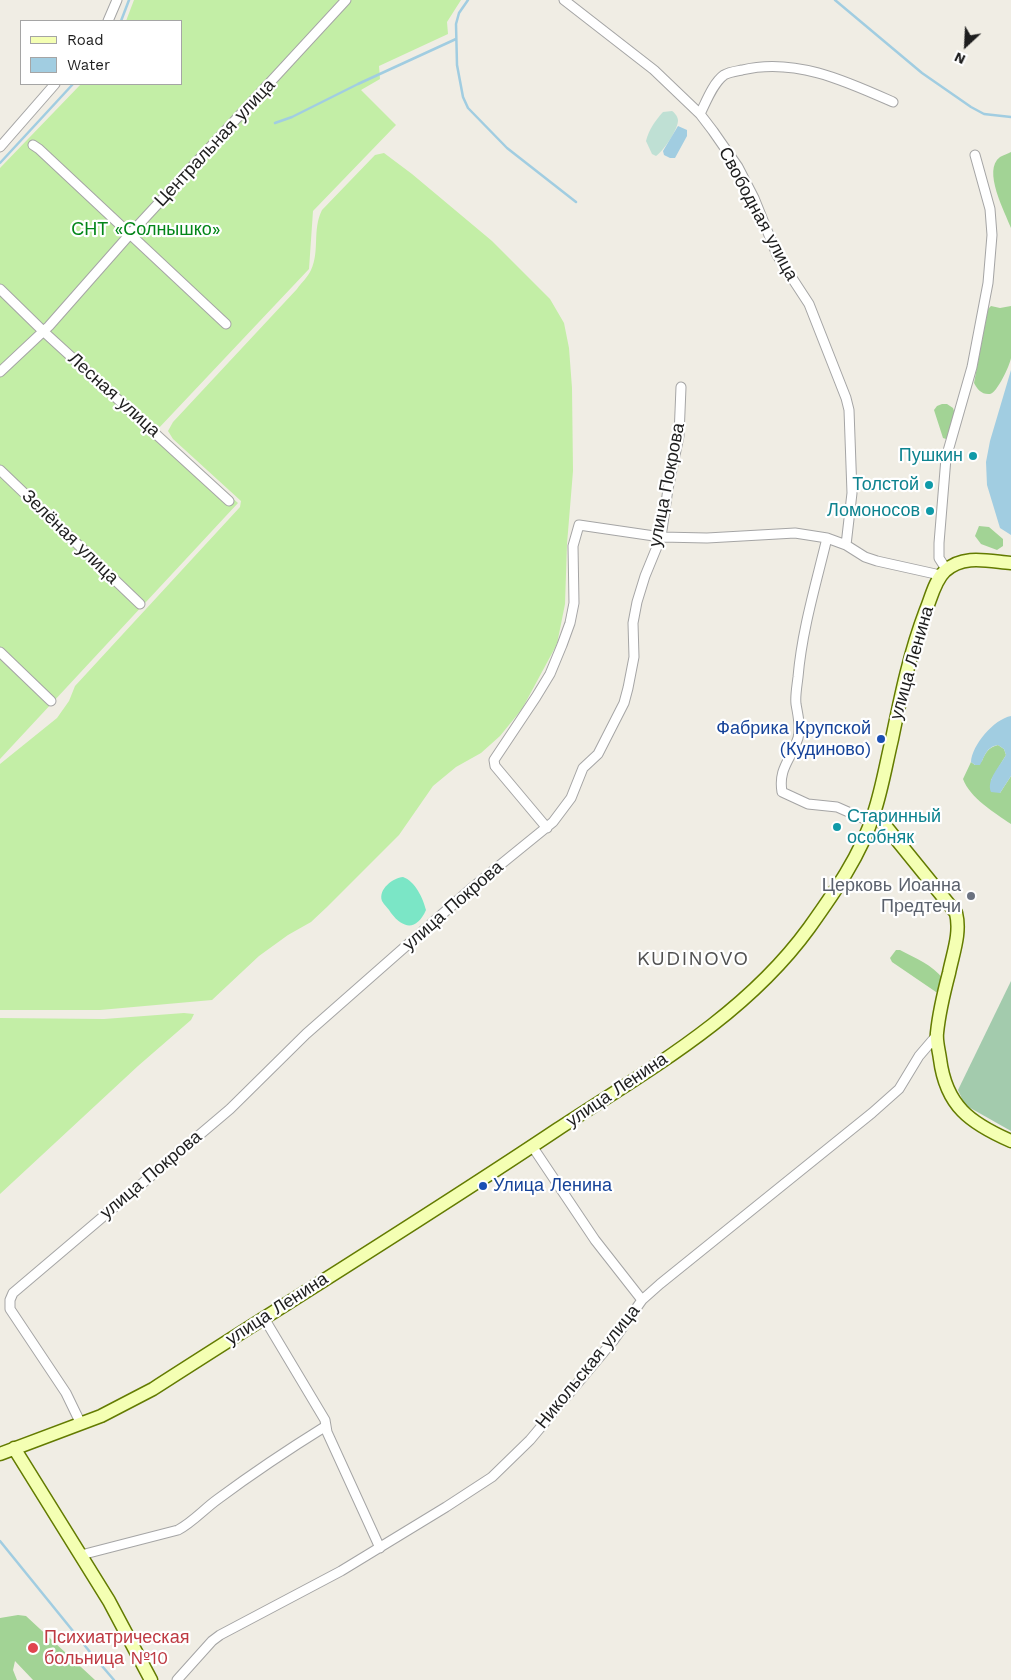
<!DOCTYPE html>
<html>
<head>
<meta charset="utf-8">
<style>
  body { margin:0 }
  #map { position:relative; width:1011px; height:1680px; overflow:hidden; background:#f0ede4; font-family:"Work Sans",sans-serif }
  canvas { display:block }
  .legend { position:absolute; left:20px; top:20px; width:162px; height:65px; box-sizing:border-box; background:#fff; border:1px solid #a5a5a5; margin:0; padding:6px 9px; list-style:none; font-size:15px; color:#1e1e1e }
  .legend li { display:flex; align-items:center; gap:10px; height:25px }
  .legend b { width:25px; border:1px solid #a5a5a5 }
  .north { position:absolute; left:941px; top:20px; width:50px; height:50px; -webkit-text-stroke:4px #fff; paint-order:stroke; rotate:205deg; font-size:14px; font-weight:700; line-height:20px; text-align:center; color:#1e1e1e }
  .north::after { content:''; display:block; margin:auto; width:18px; height:22px; background:#1e1e1e; clip-path:polygon(50% 0,100% 100%,50% 72%,0 100%) }
</style>
</head>
<body>
<div id="map">
<canvas width="1011" height="1680"></canvas>
<ul class="legend">
<li><b style="height:6px;background:#f4ffb3"></b>Road</li>
<li><b style="height:14px;background:#a1cde1"></b>Water</li>
</ul>
<div class="north">N</div>
</div>
<script>
const ctx = document.querySelector('canvas').getContext('2d');
ctx.lineJoin = 'round';
function fillPath(path, color) { ctx.fillStyle = color; ctx.fill(path, 'evenodd'); }
function stroke(path, color, width, dash) { ctx.strokeStyle = color; ctx.lineWidth = width; ctx.lineCap = dash ? 'butt' : 'round'; ctx.setLineDash(dash || []); ctx.stroke(path); }
function write(font, color, halo, rows, align = 'center') {
  ctx.font = font + ' "Work Sans",sans-serif'; ctx.lineWidth = 4.5; ctx.setLineDash([]); ctx.textBaseline = 'middle'; ctx.strokeStyle = halo; ctx.fillStyle = color; for (const [text, x, y, turn = 0] of rows) {
    ctx.save(); ctx.translate(x, y); ctx.rotate((+turn || 0) * Math.PI / 180); ctx.textAlign = isNaN(turn) ? turn : align; if (halo) ctx.strokeText(text, 0, 0); ctx.fillText(text, 0, 0); ctx.restore();
  }
}
const grass = new Path2D(`
  M134 0H461L447 22 448 34 379 66 380 79 361 90 396 125 313 211 309 269 157 430 238 503 0 759V168L81 84H181V21H126Z
  M384 153 412 174 492 241 550 299 564 323 569 348 572 388 573 471 567 544 565 604 557 644 522 709 500 736 481 753 456 767 433 786 399 835 327 907 311 922 288 935 259 956 212 1000 100 1010H0V764L57 718 69 701 75 686 240 507 241 501 173 439 168 431 173 422 297 289C301 283 308 277 311 270 320 251 312 230 322 210L375 155Z
  M184 1013 194 1014 191 1020 138 1066 0 1194V1018L104 1019Z`);
const forest = new Path2D(`
  M1011 152V228C1005 212 982 170 1000 157 1003 155 1008 154 1011 152Z
  M991 306 1000 308 1011 306C1011 323 1011 341 1011 358 1010 365 997 393 990 394 982 395 977 389 974 383L988 309Z
  M942 404H947L953 408 955 414 948 437 946 439 943 438 934 410 937 406Z
  M979 526 989 527 1003 539V546L997 550 981 544 975 536Z
  M998 745 1004 749 1006 755 991 780 1000 793 1011 776V824C995 813 970 798 963 779L971 762 975 765 982 761C985 753 989 747 998 745Z
  M896 950H900C915 958 933 965 943 979L940 991 936 992 892 962 890 958Z
  M18 1615 26 1616 95 1680H33L15 1661 13 1670 17 1680H0V1618Z`);
const wetland = new Path2D(`
  M672 111C675 113 678 117 678 121 677 131 664 150 656 156L652 154 646 141C649 129 655 121 663 112Z`);
const cemetery = new Path2D(`
  M1011 981V1131L965 1105 958 1090Z`);
const pitch = new Path2D(`
  M403 877C415 881 423 898 426 910 417 930 404 930 391 913 389 909 384 905 382 901 378 889 393 878 403 877Z`);
const water = new Path2D(`
  M678 126 687 130V136L675 158H670L664 155 663 151Z
  M1011 370V535L1000 528 987 485 986 462 990 441Z
  M1011 716V776L1000 793 991 792C986 780 1000 766 1006 755L1004 749 998 745C986 747 985 756 980 765H975L971 762C972 745 994 719 1011 716Z`);
const stream = new Path2D(`
  M468 0 459 13 456 24 457 65 463 97 468 108 507 148 576 202
  M835 0 922 73 971 107 984 114 1011 117
  M121 21 129 0
  M275 123 292 117 358 84 456 39
  M0 163 73 84
  M0 1541 90 1652 114 1680`);
const street = new Path2D(`
  M564 0 654 70 700 114 713 131 738 167 754 198 777 255 809 304 846 398 849 410 852 493 846 545
  M108 21 117 0
  M700 114C706 102 713 83 724 75 729 72 737 71 742 70 794 57 846 81 893 102
  M33 145 39 149 226 324
  M0 147 55 84
  M0 289 43 331 229 501
  M0 372 49 326 131 233 346 0
  M0 470 140 604
  M827 538C816 584 802 630 798 677 797 686 795 696 796 704 798 716 801 727 798 738 791 760 778 768 782 792L808 804 837 807 871 822
  M946 569 939 558V543L946 458 972 367 988 283 992 235 990 209 975 155
  M0 652 51 701
  M547 828 495 766 494 760 536 697 550 674 562 645 570 623 574 603 573 546 579 525 661 537 707 538 795 533 827 538 846 545 865 557 877 561 940 575
  M532 1146 595 1240 642 1300
  M264 1318 325 1420 327 1432 380 1548
  M81 1424 66 1393 10 1309V1300L13 1293 230 1109 306 1034 473 887 553 822 571 798 583 768 598 754 624 703 628 688 634 657 633 623 637 602 645 576 661 537 668 489 679 436 681 387
  M81 1555 178 1530C193 1522 204 1509 218 1499 253 1473 289 1449 326 1426
  M177 1680 212 1641 220 1635 341 1571 446 1507 492 1477 530 1440 613 1341 642 1300 660 1284 872 1113 899 1089 919 1056 937 1035`);
const secondary = new Path2D(`
  M875 813 956 913C961 933 953 953 949 973 944 992 939 1013 937 1033 936 1041 939 1051 940 1059 946 1106 970 1123 1011 1141
  M14 1448 109 1601 151 1680
  M0 1454 101 1416 153 1389C288 1302 425 1218 558 1129 648 1070 745 1016 809 928 834 893 861 855 874 813 882 789 886 764 892 739 901 695 910 652 926 610 931 598 935 580 945 571 963 554 988 561 1011 563`);
const markers = [
  [973,456,5,"#0f9aa8"],
  [929,485,5,"#0f9aa8"],
  [930,511,5,"#0f9aa8"],
  [881,739,5,"#1a4fb4"],
  [837,827,5,"#0f9aa8"],
  [971,896,5,"#6b7280"],
  [483,1186,5,"#1a4fb4"],
  [33,1648,6,"#e0444e"]
];
const streetNames = [
  ["Центральная улица",215,143,-47],
  ["Свободная улица",758,214,62],
  ["Лесная улица",114,395,42],
  ["улица Покрова",667,485,-79],
  ["Зелёная улица",70,537,44],
  ["улица Ленина",912,663,-74],
  ["улица Покрова",453,906,-41],
  ["улица Ленина",617,1090,-34],
  ["улица Покрова",151,1175,-40],
  ["улица Ленина",277,1309,-33],
  ["Никольская улица",588,1367,-51]
];
const parkNames = [
  ["СНТ «Солнышко»",146,230]
];
const cultureNames = [
  ["Пушкин",963,456],
  ["Толстой",919,485],
  ["Ломоносов",920,511],
  ["Старинный",847,817,"left"],
  ["особняк",847,838,"left"]
];
const transitNames = [
  ["Фабрика Крупской",871,729],
  ["(Кудиново)",871,750],
  ["Улица Ленина",493,1186,"left"]
];
const worshipNames = [
  ["Церковь Иоанна",961,886],
  ["Предтечи",961,907]
];
const healthNames = [
  ["Психиатрическая",44,1638],
  ["больница №10",44,1659]
];
const quarterNames = [
  ["KUDINOVO",693,959]
];
fillPath(grass, '#c3eea6');
fillPath(forest, '#a2d395');
fillPath(wetland, '#bfe0d4');
fillPath(cemetery, '#a3cbad');
fillPath(pitch, '#7be6c6');
fillPath(water, '#a1cde1');
stroke(stream, '#a1cde1', 2.5);
stroke(street, '#a5a5a5', 11);
stroke(secondary, '#637b00', 15);
stroke(street, '#fff', 9);
stroke(secondary, '#f4ffb3', 12);
for (const [x, y, r, color] of markers) { const dot = new Path2D(); dot.arc(x, y, r, 0, 2 * Math.PI); ctx.fillStyle = color; ctx.fill(dot); stroke(dot, '#fff', 2); }
write('18px', '#1e1e1e', '#fff', streetNames);
write('18px', '#038619', '#fff', parkNames);
write('18px', '#0d838f', '#fff', cultureNames, 'right');
write('18px', '#164399', '#fff', transitNames, 'right');
write('18px', '#5b616d', '#fff', worshipNames, 'right');
write('18px', '#be3a42', '#fff', healthNames, 'left');
ctx.letterSpacing = '1px';
write('20px', '#515151', '#fff', quarterNames);
ctx.letterSpacing = '0px';
</script>
</body>
</html>
